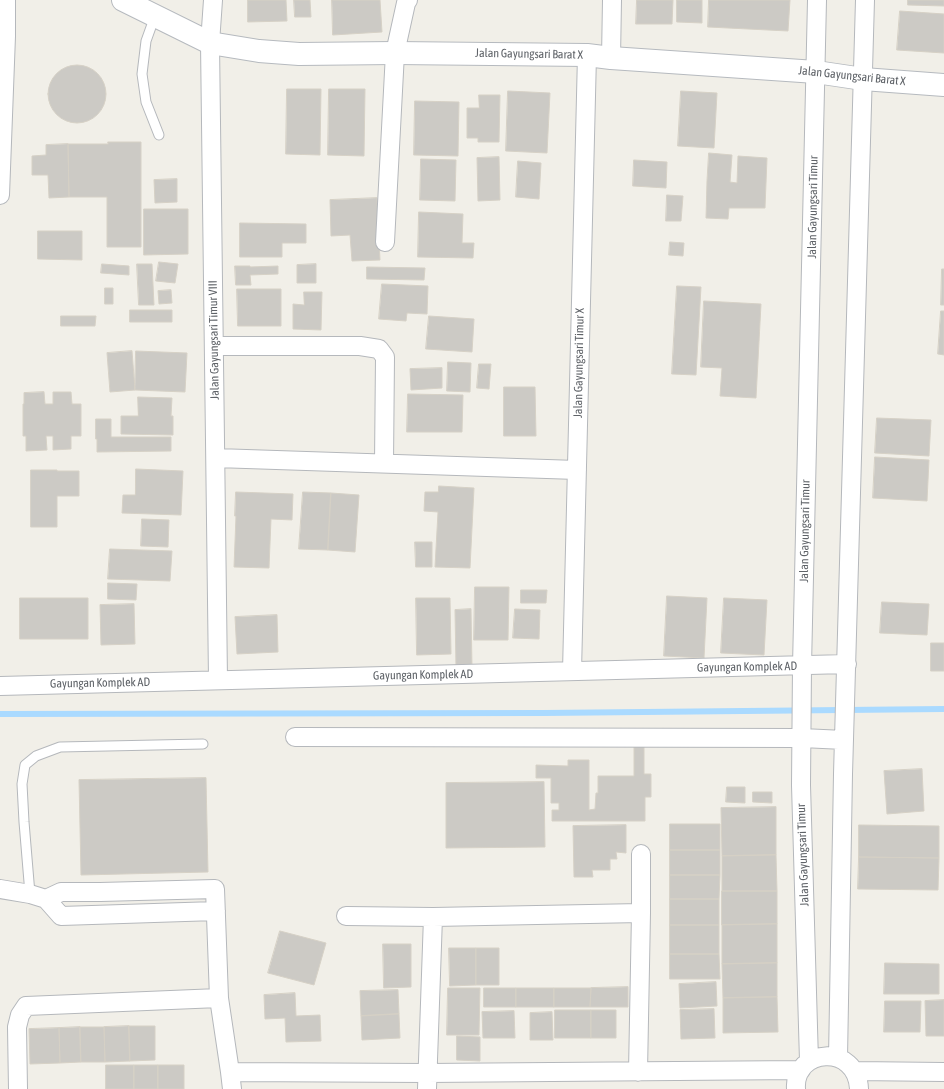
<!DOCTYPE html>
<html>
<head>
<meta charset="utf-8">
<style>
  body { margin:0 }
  canvas { display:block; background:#f1efe8 }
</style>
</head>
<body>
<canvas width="944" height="1089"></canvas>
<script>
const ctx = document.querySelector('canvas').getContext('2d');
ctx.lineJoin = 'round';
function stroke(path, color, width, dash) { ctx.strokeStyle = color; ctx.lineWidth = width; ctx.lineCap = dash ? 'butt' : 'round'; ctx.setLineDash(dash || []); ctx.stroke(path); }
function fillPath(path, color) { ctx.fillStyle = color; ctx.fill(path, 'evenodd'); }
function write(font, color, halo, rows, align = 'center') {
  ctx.font = font + ' "Asap Condensed",sans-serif'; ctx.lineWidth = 3; ctx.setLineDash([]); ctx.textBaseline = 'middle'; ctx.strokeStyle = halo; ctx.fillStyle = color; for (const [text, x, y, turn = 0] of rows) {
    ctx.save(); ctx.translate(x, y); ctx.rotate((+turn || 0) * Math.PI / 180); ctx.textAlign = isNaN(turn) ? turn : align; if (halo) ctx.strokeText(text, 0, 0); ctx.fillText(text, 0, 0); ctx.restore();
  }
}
const stream = new Path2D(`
  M0 714 543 713 944 709`);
const building = new Path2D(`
  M248 0H286L287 21 248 22Z
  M294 0H310L311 17H295Z
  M332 0H380L382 32 333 35Z
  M637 0H673L672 24H636Z
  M677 0H702V23L677 22Z
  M709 0H790L788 31 708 27Z
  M908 0H944V6L908 5Z
  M900 11 944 14V53L897 50Z
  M48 94a29 29 0 1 1 58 0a29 29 0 1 1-58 0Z
  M287 89H321L320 155 286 154Z
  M329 89H365L364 156 328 155Z
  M508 91 550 93 547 153 506 151Z
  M681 91 717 93 714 148 678 146Z
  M479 95H500L499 142H478V138H467V108H479Z
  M415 101 459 102 458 156 414 155Z
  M108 142H141V247H107V197H69L68 144H108Z
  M68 144 69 197 49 198 48 175H32V156L46 155V145Z
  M709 153 732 155 730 182 737 183 738 156 767 158 765 208H729L728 219 706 218 707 181Z
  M499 157 500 200 478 201 477 158Z
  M421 159 456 160 455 201 420 200Z
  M634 160 667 162 666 188 633 186Z
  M518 161 541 163 539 199 516 197Z
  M177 179V202L155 203 154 180Z
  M667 195 683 196 681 221H666Z
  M377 198 380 260 352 261 350 235 331 236 330 200Z
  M144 209H188V254L144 255Z
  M419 212 463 214 462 243H474L473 258 418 257Z
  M240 223 306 224V243H282V257H240Z
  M38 231H82V260L38 259Z
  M670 242 684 243 683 256 669 255Z
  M159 262 178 264 175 283 156 281Z
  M102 264 129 266V275L101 273Z
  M137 264H152L154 305H139Z
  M316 264V283H297V265Z
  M235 266H250V267L278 266V274L250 275 251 285H236Z
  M367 267 425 268 424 280 367 279Z
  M942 269H944V305H941Z
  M382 284 428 286 427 314 407 313 406 321 379 319Z
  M677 286 701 287 696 375 672 374Z
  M105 288H113V304H105Z
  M237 289H281V326H238Z
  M171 290 172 303 159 304 158 291Z
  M304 292H322L321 330 293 329V304L304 305Z
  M704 301 761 304 756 398 720 396 722 368 701 367Z
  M130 310H172V322H130Z
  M941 311H944V355L938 354Z
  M61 316H96L95 326H61Z
  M429 316 474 319 472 352 426 349Z
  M132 351 135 390 110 392 107 353Z
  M136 351 187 353 185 392 135 390Z
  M448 362 471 363 470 392 447 391Z
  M479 364H491L489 389 477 388Z
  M442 368V388L411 390 410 369Z
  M504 387H535L536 436H504Z
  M44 392 45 404H53V392H71L72 404H81V436H71V449L53 450V436H46L47 450 26 451V436H23V404H24V393Z
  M408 394 463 395 462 432H407Z
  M138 397 172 398 171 416H173V435L121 434V416H138Z
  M877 418 931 420 929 456 875 453Z
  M96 419H111V437H171V451L97 452V439H96Z
  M875 457 929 460 927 501 873 498Z
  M136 469 183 471 181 515 122 513 123 495H135Z
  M31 470H57V471H79V496H57V527H31Z
  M439 486 474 488 470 568 435 567 438 512 424 511 425 492H438Z
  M236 492 293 494 292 520 271 519 269 568 234 567 236 516H235Z
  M303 492 331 493 328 550 299 549Z
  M331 493 359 495 355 552 328 550Z
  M142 519 169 520 168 547 141 546Z
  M415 542H432V567H416Z
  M110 549 172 551 170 581 108 579Z
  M108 583 137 584 136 600 108 599Z
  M475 587H509L508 640H474Z
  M521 590H547L546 603H521Z
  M667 596 707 598 704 658 664 656Z
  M20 598H88V639H20Z
  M416 598H450L451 654 417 655Z
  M724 598 767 600 764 655 721 653Z
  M882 602 929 604 927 635 880 633Z
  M134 604 135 644 101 645 100 605Z
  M471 609 472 667 456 668 455 610Z
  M515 609 540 610 539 639 513 638Z
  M277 615 278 652 237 654 235 617Z
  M931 643H944V671H931Z
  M644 744V774H651V797H645V821H552V810H559V803H551V778H536V765L568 766V760H589V810L595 809 596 793H598V776H634V745Z
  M922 769 924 811 887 814 884 771Z
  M206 778 208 872 81 875 79 780Z
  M544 782 545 847 446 848V783Z
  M727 787H745V803L726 802Z
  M753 792H772V803L753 802Z
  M776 807V855L722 856 721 808Z
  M670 824H720V850H670Z
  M626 825V853L616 852 617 859H610V870H592L593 877H574L573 826Z
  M859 825 939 826V858L859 857Z
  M670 850H720V875H670Z
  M776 855 777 891H722V856Z
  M859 857 939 858 938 890 858 889Z
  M670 875H720L719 899H670Z
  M722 891H777V924L722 925Z
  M670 899H719V925H670Z
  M777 924V963L722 964V925Z
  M670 925H719V954H670Z
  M280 931 326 943 314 985 268 973Z
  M383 944H411V987L384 988Z
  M449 948H476V985L450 986Z
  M476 948H499V985H476Z
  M670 954H719L720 979H670Z
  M777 963V997L723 998 722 964Z
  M885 963 939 964V994H884Z
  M716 982 717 1006 680 1008 679 984Z
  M628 987V1007H590L591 988Z
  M448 988H480L479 1035H447Z
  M484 988H516V1007H484Z
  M516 988H554V1007H516Z
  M554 988H591L590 1007H554Z
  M398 990 399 1014 361 1016 360 991Z
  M295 993 296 1016 320 1015 321 1041 286 1042 285 1018 265 1019 264 995Z
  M777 997 778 1032 723 1033V998Z
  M944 1000V1036H926L925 1001Z
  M885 1001H921L920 1032H884Z
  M714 1009 715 1038 681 1039 680 1010Z
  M555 1010H591V1038H555Z
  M591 1010H616V1038H591Z
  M514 1011 515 1038H483L482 1012Z
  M552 1012 553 1040H530V1013Z
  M399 1014 400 1038 362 1040 361 1016Z
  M129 1026 130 1061 105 1062 104 1027Z
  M129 1026H155V1060L130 1061Z
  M80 1027H104L105 1062H81Z
  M80 1027 81 1062 60 1063 59 1028Z
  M59 1028 60 1063 30 1064 29 1029Z
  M457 1036 480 1037V1061L457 1060Z
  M106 1065H134V1089H106Z
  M134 1065H158V1089H134Z
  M158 1065H184V1089H158Z`);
const lane = new Path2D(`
  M155 16 146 41 142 74 146 102 159 135
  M30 894 24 822 22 784 25 765 36 756 60 747 203 744`);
const street = new Path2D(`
  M213 0 210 43 218 680
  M611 58 612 0
  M0 195 6 36V0
  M385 242 395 53 406 3 408 0
  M214 346H360L379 349 385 357 384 463
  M216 458 577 470
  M572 671 587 55
  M0 686 847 664
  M295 737 802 738 844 740
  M0 889 30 894 46 899 61 892H100L215 889 219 998 230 1072 232 1089
  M46 899 61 916 216 911
  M346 916 433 917 641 913
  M838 1058 843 774 865 0
  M809 1061 801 785 802 666 817 0
  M855 1071 944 1072
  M230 1072 427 1073 801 1070
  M638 1072 641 913V854
  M18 1089 17 1027 20 1015 26 1006 219 998
  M427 1089 433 917
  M796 1089C793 1048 857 1043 859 1089`);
const secondary = new Path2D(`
  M123 0 210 43 259 51 299 54 395 53 587 55 611 58 816 72 863 79 944 85`);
const streetNames = [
  ["Jalan Gayungsari Barat X",529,54,1],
  ["Jalan Gayungsari Barat X",852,76,6],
  ["Jalan Gayungsari Timur",813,207,-89],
  ["Jalan Gayungsari Timur VIII",214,340,-91],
  ["Jalan Gayungsari Timur X",579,363,-89],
  ["Jalan Gayungsari Timur",805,531,-89],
  ["Gayungan Komplek AD",747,667,-1],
  ["Gayungan Komplek AD",423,675,-1],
  ["Gayungan Komplek AD",100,683,-1],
  ["Jalan Gayungsari Timur",803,855,-92]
];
stroke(stream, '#aadaff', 6);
fillPath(building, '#cccac5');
stroke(building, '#d6d1c6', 1);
stroke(lane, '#b5b8bc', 11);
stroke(street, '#b5b8bc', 20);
stroke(secondary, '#b6babf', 24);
stroke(lane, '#fff', 9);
stroke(street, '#fff', 18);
stroke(secondary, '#fff', 22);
write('12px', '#5f6368', '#fff', streetNames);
</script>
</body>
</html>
